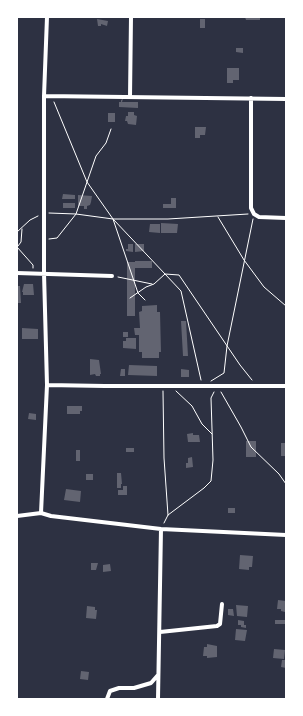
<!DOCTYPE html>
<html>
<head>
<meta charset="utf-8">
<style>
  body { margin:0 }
  #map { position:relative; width:303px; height:716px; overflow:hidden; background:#2d3142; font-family:Ubuntu,sans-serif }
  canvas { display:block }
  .frame { position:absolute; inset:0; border:18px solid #fff; pointer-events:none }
</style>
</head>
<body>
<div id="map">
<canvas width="303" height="716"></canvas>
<div class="frame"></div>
</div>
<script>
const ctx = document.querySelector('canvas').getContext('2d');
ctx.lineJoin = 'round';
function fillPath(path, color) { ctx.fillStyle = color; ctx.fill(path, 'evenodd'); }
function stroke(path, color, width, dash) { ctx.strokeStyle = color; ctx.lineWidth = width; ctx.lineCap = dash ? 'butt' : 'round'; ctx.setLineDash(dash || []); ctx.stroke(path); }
const building = new Path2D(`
  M245 17H260V20H246Z
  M97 19 108 21 107 26 101 24V26H98Z
  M200 19H205V28H200Z
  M236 48H243V53L236 52Z
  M227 68H239V80H233V83H227Z
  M123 99 122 102H138V108L119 107V102H121V100Z
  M128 112H134V115L137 116 136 125 128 124 127 121H125L126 116H128Z
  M108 113H115V122H108Z
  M195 127H206L205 135H200V138H195Z
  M63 194 75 195V199H62Z
  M78 195 92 196 91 202 90 205 87 206V209H84V206H78Z
  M171 198H176V208H163V204H171Z
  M63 203H75V208H63Z
  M161 223 178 224 177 233H161Z
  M150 224H160V233L149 232Z
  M128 244H133V252L126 251V249H128Z
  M135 244H144V251L135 252Z
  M135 261H152V268H135V316H127V262H135Z
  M24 284H33L34 295H23V292H22Z
  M17 286H20L21 303H17Z
  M157 305V312H160L161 352H159V358H142V352H139V335H135L134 328H140L139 312 142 311V306Z
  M181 321H186L188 356H183Z
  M22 328 38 329V339H22Z
  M123 332H128V337H123Z
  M126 338H136V349L123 348V341H126Z
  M90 359 99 360 101 374H100V376H96L95 374 90 375Z
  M129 365 157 366V376L128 375Z
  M121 369H125V376H120Z
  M181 369 189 370V377H181Z
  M67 406H82V411H80V414H67Z
  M29 413 36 414V420L28 419Z
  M193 433V435H199L200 442H188L187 434Z
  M246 441H256V457H246Z
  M281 443H286V456H281Z
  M126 448H134V452H126Z
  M76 450H80V461H76Z
  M192 457 193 467 186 468V463H188V458Z
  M117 473H121L122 484H121V488H117Z
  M86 474H93V480H86Z
  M123 486H127V495H118V490H123Z
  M66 489 81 491 80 502 64 500Z
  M228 508H235V513H228Z
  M240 555 253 556 252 567H249V570L239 569Z
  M91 563H98L96 570H91Z
  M110 564 111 571 103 572V565Z
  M278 600 286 601 285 612 281 611V609H277Z
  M236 605 248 606 247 617 237 616Z
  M87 606 95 607V610H97L96 619 86 618Z
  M228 609H233L234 616 228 615Z
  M238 620 244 621V625H246V628L241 627V625H238Z
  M275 620H286V624H275Z
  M236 629 247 630 245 641 235 640Z
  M207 644 217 646V657L207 658V656H203L204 647H207Z
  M274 649 285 650 284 659 273 658Z
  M282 660H286V668L281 667Z
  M81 671 89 672 88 680 80 679Z`);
const path = new Path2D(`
  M54 102 87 182 113 219H168L248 214
  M49 213 76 214 113 219 165 274 179 275 240 365 252 380
  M218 217 244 260 264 287 286 306
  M113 219 138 293 145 300
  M17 232 30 220 38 216
  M49 239 57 238 76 214 96 156 106 143 111 129
  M18 246 21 242 22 229
  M17 247 33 265V268
  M118 277 152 284
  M130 298 146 287 154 284 165 274 181 291 201 380
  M211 381 224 373 227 346 253 219
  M163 391 164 458 168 515
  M176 391 192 406 202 424 212 434
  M221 392 241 427 251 447 279 474 286 484
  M164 523 168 515 204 488 211 481 213 460 211 398 214 392`);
const minor = new Path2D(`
  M44 96 286 99
  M130 97 131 17
  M251 98V208L254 214 259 217 286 218
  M17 273 112 276
  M47 385 105 386H286
  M41 513 47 385 44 273V96L47 17
  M17 516 41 513 51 516 161 529 286 535
  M160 632 217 626 220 624 222 604
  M107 699 110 691 119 688H134L151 683 158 675
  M158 699 161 529`);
fillPath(building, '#626471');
stroke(path, '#fff', 1);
stroke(minor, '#fff', 4);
</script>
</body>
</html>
